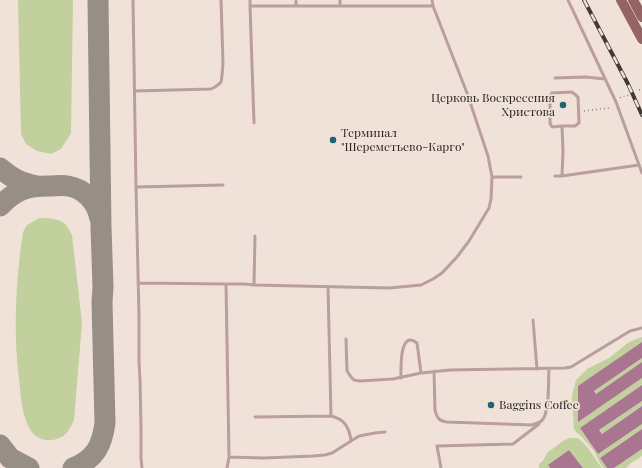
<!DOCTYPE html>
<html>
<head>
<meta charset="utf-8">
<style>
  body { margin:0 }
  canvas { display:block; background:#f0e2d9 }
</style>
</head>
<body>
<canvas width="642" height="468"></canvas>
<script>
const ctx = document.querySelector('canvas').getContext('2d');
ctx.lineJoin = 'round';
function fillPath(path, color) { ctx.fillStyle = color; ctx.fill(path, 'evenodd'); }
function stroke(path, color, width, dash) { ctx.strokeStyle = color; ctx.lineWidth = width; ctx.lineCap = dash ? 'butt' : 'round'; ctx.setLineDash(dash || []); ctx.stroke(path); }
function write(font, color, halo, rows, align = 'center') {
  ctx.font = font + ' "Playfair Display",serif'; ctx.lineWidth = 3.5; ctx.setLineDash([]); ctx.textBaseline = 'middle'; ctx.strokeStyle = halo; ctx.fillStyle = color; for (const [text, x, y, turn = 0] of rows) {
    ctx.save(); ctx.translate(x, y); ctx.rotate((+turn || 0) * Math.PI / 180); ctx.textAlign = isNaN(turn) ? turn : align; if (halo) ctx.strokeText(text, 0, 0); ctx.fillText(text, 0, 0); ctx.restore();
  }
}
const green = new Path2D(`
  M18 0H73L71 133 61 149 51 154 37 151 26 144 21 134Z
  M39 218C48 218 61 218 67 226 69 229 70 232 72 235L82 323 74 420C69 431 66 437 53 440 48 441 41 440 36 436 24 427 21 402 20 388 13 336 15 284 23 232L27 225Z
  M642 337V342L578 387V422L642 378V385L580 428 598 454 642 424V429L600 458 607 468H604L601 465 594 451 581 436 577 433 574 429 572 396 576 380 587 369 609 358 629 342Z
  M642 358V362L596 394 594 391Z
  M642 401V406L602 434 599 430Z
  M570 438H578C588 445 594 458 602 468H583L569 450 548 466 550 468H539V464L543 461 547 453 563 441Z
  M642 449V456L631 463 626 468H614Z`);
const water = new Path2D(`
  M642 342V358L594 391 596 394 642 362V378L578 422V386Z
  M642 385V401L599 430 602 434 642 406V424L598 454 580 428Z
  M642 429V449L614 468H607L600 458Z
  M569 450 583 468H550L548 465Z`);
const taxiway = new Path2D(`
  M0 168C13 179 20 182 36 186
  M0 206C6 200 14 193 22 190 31 186 40 186 49 186 55 186 62 185 68 186 85 189 97 202 100 219
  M0 445 10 458 29 468
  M73 468C95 459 102 446 105 423L102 302 103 287 101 227 98 0`);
const path = new Path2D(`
  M639 90 642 89
  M620 98 621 97 629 95
  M584 111 609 108 611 106`);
const service = new Path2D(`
  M133 0 136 187 139 316V362L140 380 141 427V459L142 468
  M250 0V6H433L467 93 488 156 492 177H521
  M296 0V6
  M340 0V6
  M432 0 433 6
  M568 0 616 102 642 173
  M250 6 254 123
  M555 78 586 77 605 79
  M135 91 211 89 215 87 219 84 221 82 222 76 223 63 221 0
  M562 126H575L579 123 578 97 572 92 552 93 550 97V123L552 127 562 126 563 151 562 176 639 165
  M555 176H562
  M136 187 223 185
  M138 283 226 284H245L254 285 389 288 421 285 433 279 442 273 457 257 469 241 489 208 491 199 492 177
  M226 284 229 457 227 468
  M254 285 255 236
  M328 287 331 416
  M533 320 537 369
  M346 339 347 371 351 377 354 380 360 381 393 379 421 373 450 370 565 368 571 367 630 331 642 328
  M434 371 435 410C437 418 439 421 447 422L532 425C536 423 541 423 543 419 550 410 548 381 549 369
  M401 378C401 370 399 329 417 343L421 373
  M255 417 331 416C345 419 349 428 351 440
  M229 457 264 458 313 456 325 455 332 453 359 436 375 433 385 432
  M441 468 437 446 513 444 539 424`);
const primary = new Path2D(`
  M621 0 642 39
  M633 0 642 17`);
const rail = new Path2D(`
  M584 0 628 84 642 115`);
const markers = [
  [563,105,4,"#1f6175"],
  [333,140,4,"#1f6175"],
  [491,405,4,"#1f6175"]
];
const poiNames = [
  ["Церковь Воскресения",555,98,"right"],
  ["Христова",555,112,"right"],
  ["Терминал",341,133],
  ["\"Шереметьево-Карго\"",341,147],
  ["Baggins Coffee",499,405]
];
fillPath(green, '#c1d09d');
fillPath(water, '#a97591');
stroke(taxiway, '#988e88', 21);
stroke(path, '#8f857f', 1.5, [1, 3]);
stroke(service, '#bb9e9e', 3);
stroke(primary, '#956363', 10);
stroke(rail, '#413b37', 4);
stroke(rail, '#f0e2d9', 2.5, [8]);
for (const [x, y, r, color] of markers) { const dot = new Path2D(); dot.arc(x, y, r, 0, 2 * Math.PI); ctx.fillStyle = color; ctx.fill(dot); stroke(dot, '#f0e2d9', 1.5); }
write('12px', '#2b2623', '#f0e2d9', poiNames, 'left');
</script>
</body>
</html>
